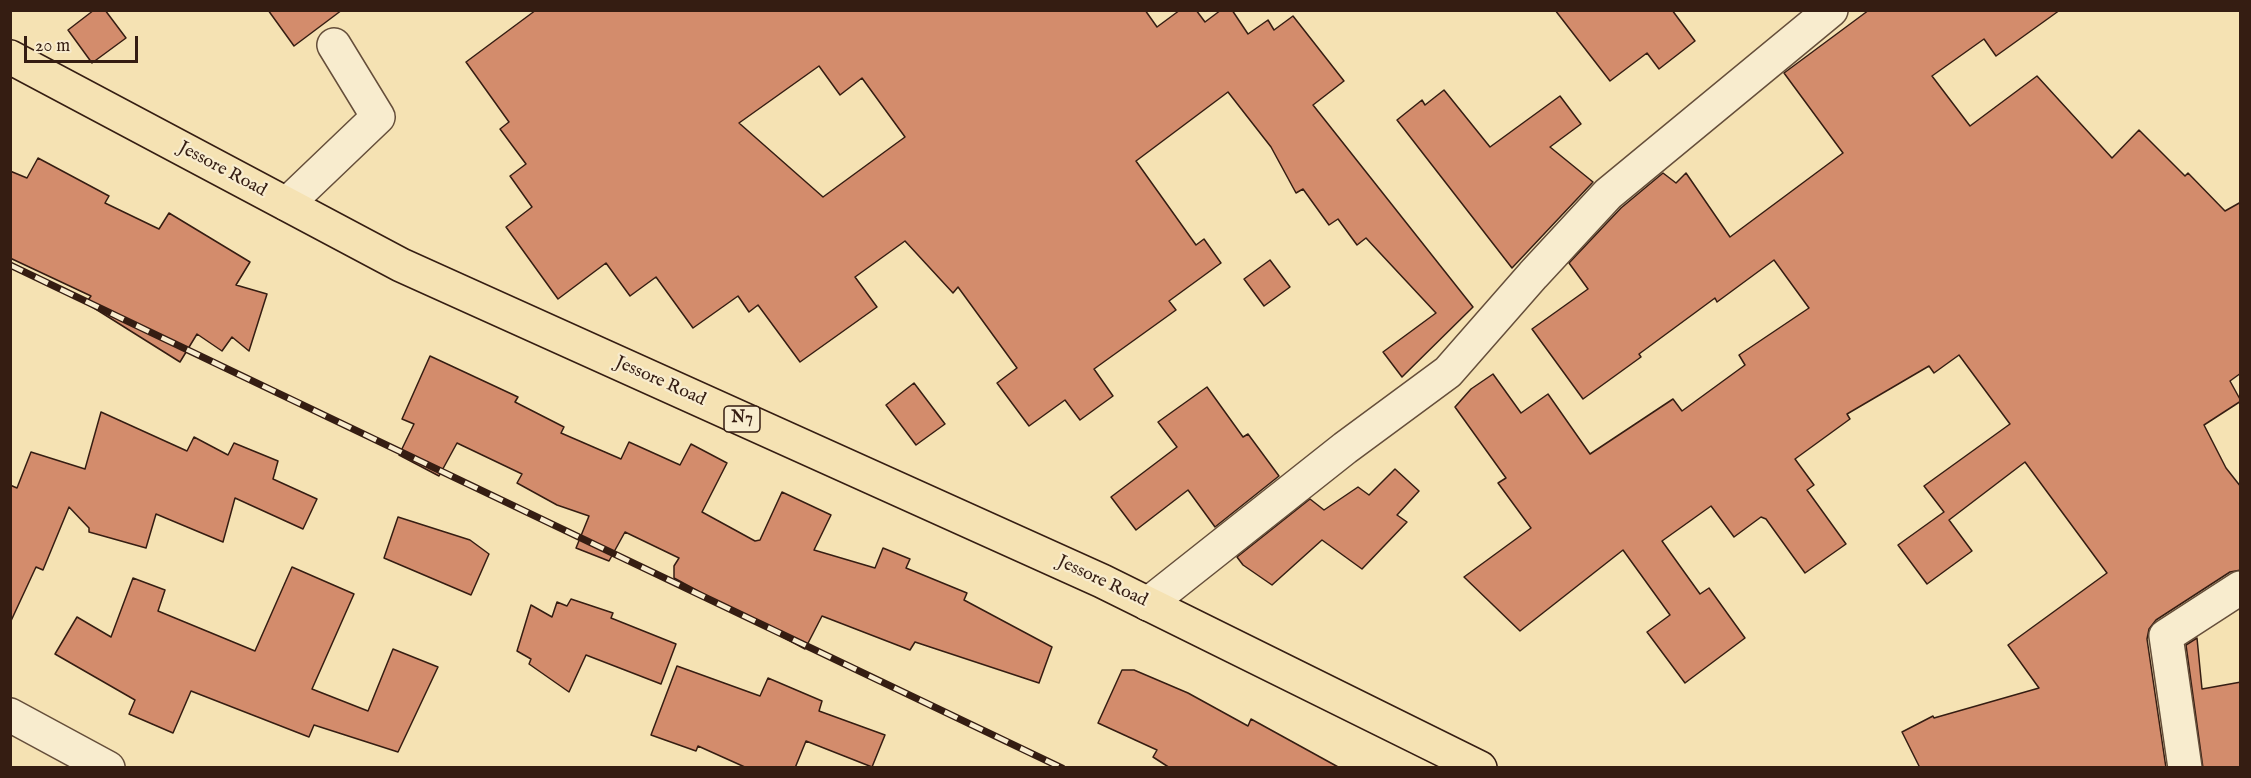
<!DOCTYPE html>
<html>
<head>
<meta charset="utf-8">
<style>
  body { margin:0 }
  #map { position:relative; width:2251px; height:778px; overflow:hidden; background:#f5e2b3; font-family:"IM FELL English",serif }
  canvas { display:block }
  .frame { position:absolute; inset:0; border:12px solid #351d12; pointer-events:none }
  .scale { position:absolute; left:24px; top:36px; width:114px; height:27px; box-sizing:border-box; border:3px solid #351d12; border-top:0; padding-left:8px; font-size:18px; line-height:21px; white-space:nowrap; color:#351d12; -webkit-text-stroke:4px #f8ecce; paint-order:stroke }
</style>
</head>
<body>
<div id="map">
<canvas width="2251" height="778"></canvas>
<div class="frame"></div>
<div class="scale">20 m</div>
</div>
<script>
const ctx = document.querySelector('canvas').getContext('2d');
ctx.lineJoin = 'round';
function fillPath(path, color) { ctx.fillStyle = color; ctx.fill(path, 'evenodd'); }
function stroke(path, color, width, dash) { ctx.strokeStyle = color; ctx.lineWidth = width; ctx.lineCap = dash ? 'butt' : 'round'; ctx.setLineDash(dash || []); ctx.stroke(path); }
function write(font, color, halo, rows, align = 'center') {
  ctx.font = font + ' "IM FELL English",serif'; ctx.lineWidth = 4.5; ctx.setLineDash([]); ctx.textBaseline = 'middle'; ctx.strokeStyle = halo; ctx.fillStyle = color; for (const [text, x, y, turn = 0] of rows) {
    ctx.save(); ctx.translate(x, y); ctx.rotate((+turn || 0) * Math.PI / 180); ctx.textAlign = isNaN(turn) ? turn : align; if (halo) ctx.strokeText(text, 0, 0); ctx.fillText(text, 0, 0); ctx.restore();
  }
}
const building = new Path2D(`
  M94 10H105L126 38 92 63 68 30Z
  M268 10H342L294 46Z
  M536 10H1145L1157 27 1180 10H1196L1205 22 1221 10H1232L1248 34 1268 20 1274 30 1293 16 1344 81 1313 105 1473 307 1402 377 1383 352 1436 313 1366 238 1357 245 1338 219 1329 225 1303 189 1296 193 1271 147 1228 92 1136 161 1196 245 1204 239 1221 263 1169 301 1176 310 1094 369 1113 396 1080 420 1065 400 1029 426 997 383 1017 368 958 287 953 293 905 241 855 277 877 307 800 362 758 305 749 312 738 296 693 328 656 277 630 296 606 263 558 299 506 227 532 207 510 176 526 164 500 129 509 122 466 62ZM819 66 840 95 862 78 905 137 823 197 739 123Z
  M1555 10H1672L1695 41 1659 69 1647 53 1610 81Z
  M1869 10H2060L1996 56 1984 39 1932 76 1970 126 2037 76 2112 158 2139 130 2185 176 2188 173 2225 211 2241 202V373L2230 381 2241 401 2204 425 2226 468 2241 487V570L2230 572 2156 620 2149 629 2147 639 2166 768H1920L1902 732 1933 716 1934 718 2039 688 2008 645 2107 573 2025 462 1949 520 1972 551 1927 584 1898 545 1944 512 1924 486 2010 424 1959 355 1934 373 1929 366 1847 414 1850 419 1795 459 1814 485 1807 490 1846 544 1805 573 1766 519 1761 517 1734 537 1711 506 1662 541 1700 594 1709 588 1745 638 1685 683 1647 632 1670 615 1623 550 1520 631 1464 577 1531 528 1498 483 1506 478 1455 407 1471 389 1493 374 1521 413 1548 394 1590 454 1673 399 1682 411 1745 365 1739 355 1809 308 1774 260 1717 302 1715 298 1639 354 1641 357 1583 399 1532 329 1588 289 1569 263 1621 208 1663 173 1676 183 1686 173 1730 237 1843 153 1784 73Z
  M1444 90 1490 147 1560 96 1581 124 1550 147 1593 182 1512 268 1397 120 1422 100 1425 105Z
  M38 158 109 196 105 203 159 229 169 213 250 262 236 285 267 294 249 351 232 337 222 351 197 334 180 362 86 303 91 296 10 258V171L27 178Z
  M1270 260 1290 287 1264 306 1244 279Z
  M430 356 518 397 515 402 564 427 561 433 621 459 629 442 680 465 691 444 727 463 702 512 755 541 760 540 782 492 831 515 814 550 875 568 883 548 910 559 906 568 967 593 964 600 1052 647 1039 683 915 642 910 650 822 616 805 649 674 578V566L679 558 625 532 609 561 576 548 589 516 557 505 517 483 522 474 457 443 439 476 399 455 414 424 402 419Z
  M914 383 945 424 916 445 886 405Z
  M1207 387 1243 437 1248 434 1279 476 1215 527 1188 490 1136 530 1111 497 1177 447 1158 422Z
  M101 412 187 451 194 437 228 455 234 443 278 461 273 479 317 499 303 529 235 498 223 542 156 514 146 548 89 532V528L69 507 43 570 36 567 10 623V485L17 488 31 452 85 469Z
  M1395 469 1419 491 1397 515 1407 522 1362 569 1322 540 1272 585 1243 565 1237 557 1310 499 1324 510 1358 487 1369 495Z
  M398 517 470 540 489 554 471 595 384 558Z
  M292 567 354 594 312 689 368 711 393 649 438 667 398 752 314 725 309 737 191 691 173 733 129 714 135 700 55 654 77 617 111 637 133 578 165 590 158 611 255 651Z
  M571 599 613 613 611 618 676 644 661 684 586 655 569 692 529 664 531 659 517 651 531 605 552 617 557 602 567 606Z
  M2197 638 2202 689 2241 682V768H2203L2186 645Z
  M677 666 760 696 768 678 822 701 819 711 885 735 872 767 806 741 795 768H747L698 746 696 751 651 735Z
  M1122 670H1134L1188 693 1248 726 1251 719 1340 768H1170L1153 757 1157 750 1098 723Z`);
const minor = new Path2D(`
  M287 204 378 117 334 45
  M1148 604 1345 448 1448 372 1533 275 1608 194 1831 10
  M10 715 108 768
  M2185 768 2166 636 2240 588`);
const highway = new Path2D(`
  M10 57 401 265 1102 581 1480 768`);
const rail = new Path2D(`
  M10 265 1062 768`);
const shields = [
  [742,419,36]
];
const shieldNames = [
  ["N7",742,419]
];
const streetNames = [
  ["Jessore Road",222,170,28],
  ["Jessore Road",660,382,24],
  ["Jessore Road",1102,582,25]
];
fillPath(building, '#d38c6c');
stroke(building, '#351d12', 1.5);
stroke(minor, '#654e3a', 36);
stroke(highway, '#351d12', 36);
stroke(minor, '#f8ecce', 33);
stroke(highway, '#f5e2b3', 33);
stroke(rail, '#351d12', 7);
stroke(rail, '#f8ecce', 4.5, [14]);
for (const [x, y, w] of shields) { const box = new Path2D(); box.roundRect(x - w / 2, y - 13, w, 26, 4.5); ctx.fillStyle = '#f8ecce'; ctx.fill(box); stroke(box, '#351d12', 1.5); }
write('bold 16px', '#351d12', null, shieldNames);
write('18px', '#351d12', '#f8ecce', streetNames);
</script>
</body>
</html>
